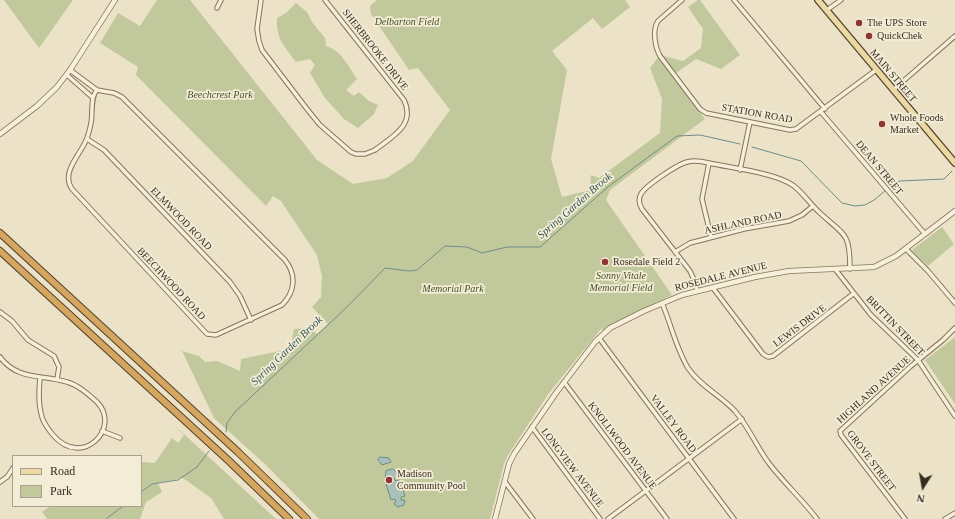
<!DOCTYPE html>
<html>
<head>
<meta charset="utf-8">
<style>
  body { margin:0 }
  #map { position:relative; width:955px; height:519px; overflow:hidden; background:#ebe2c7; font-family:"Times New Roman",serif }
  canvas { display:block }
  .legend { position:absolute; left:12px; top:455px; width:130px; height:52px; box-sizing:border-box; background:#f3ecd6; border:1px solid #a89f8d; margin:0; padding:5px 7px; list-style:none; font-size:12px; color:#372c20 }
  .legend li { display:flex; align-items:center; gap:8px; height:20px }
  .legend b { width:20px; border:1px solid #a89f8d }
  .north { position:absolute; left:903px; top:467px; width:40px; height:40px; -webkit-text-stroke:3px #f3ecd6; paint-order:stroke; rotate:191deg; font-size:11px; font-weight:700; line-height:16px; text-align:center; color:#372c20 }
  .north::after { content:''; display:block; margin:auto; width:14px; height:18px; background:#372c20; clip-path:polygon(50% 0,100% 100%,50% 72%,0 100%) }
</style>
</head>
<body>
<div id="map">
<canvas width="955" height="519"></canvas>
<ul class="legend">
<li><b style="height:5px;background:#ebd8a2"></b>Road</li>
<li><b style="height:11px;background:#c1c99c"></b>Park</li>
</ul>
<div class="north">N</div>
</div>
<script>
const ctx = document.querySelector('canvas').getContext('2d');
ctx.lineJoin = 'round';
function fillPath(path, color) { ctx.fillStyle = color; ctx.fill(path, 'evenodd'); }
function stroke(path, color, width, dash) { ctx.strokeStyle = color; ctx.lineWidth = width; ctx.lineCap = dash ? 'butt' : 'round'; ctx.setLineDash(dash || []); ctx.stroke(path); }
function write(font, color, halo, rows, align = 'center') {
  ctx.font = font + ' "Times New Roman",serif'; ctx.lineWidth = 3.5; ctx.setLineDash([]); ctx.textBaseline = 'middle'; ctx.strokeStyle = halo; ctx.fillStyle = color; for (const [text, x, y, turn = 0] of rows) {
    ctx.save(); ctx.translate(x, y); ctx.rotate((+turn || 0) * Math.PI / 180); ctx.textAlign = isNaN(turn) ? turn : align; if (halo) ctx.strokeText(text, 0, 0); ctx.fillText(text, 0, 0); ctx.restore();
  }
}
const green = new Path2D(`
  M4 0H73L39 48Z
  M157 0H190L317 160 353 184 387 178 413 161 450 110 418 68 409 70 371 14 370 6 377 0H625L630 7 602 29 593 18 552 51 567 70 551 159 562 197 590 190 591 175 599 178 660 133 662 99 650 68 660 55 683 61 701 48 703 29 688 7 698 0H700L740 55 721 69 696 59 672 76 705 119 610 190 606 200 672 295 609 326 603 331 601 329 549 393 508 455 504 464 490 519H319L266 465 214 418 182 351 199 356 205 362 217 361 240 371 241 359 290 349 294 329 311 328 317 334 328 324 312 307 321 297 322 276 317 255 281 201 273 196 266 206 136 75 138 67 100 43 118 13 140 26Z
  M296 3 307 12 312 22 325 38 326 46C341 50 349 67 357 79L346 90 354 96 359 92 369 101 378 105 374 114 358 128 344 119 325 98 310 73 315 65 310 59 296 62C284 45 276 40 277 18L286 13Z
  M942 227 954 244 928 266 913 252 912 250Z
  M955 337V404L925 360Z
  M172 423 276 519H224L211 498 183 478 158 483 162 492 146 502 140 519H47L42 512 50 506H141V464L143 462 155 463 172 438 178 443 184 435Z`);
const water = new Path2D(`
  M380 457 389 458 391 462 382 465 378 460Z
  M393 469 399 475 394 479 396 481 400 480 405 496 401 497V500H405L404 505 398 507 394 504 396 501 395 499 391 500 386 484 390 483V480H385L386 471Z`);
const stream = new Path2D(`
  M752 147 801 161 842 203 855 206 865 205 874 200 886 190
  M888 188 893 184 900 181 944 179 952 171
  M226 432 227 423 235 412 347 307 385 268 409 271 417 270 445 246 467 247 482 253 507 247H540L609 186 677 136 700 135 740 144
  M141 492 152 484 178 480 197 467 209 451
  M106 519 123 506`);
const minor = new Path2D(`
  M261 0 257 29 259 41 262 50 307 109 320 125 351 152 356 154H365L375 150C392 137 416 125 404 100L325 0
  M682 0 658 21C652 30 655 47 660 56L700 109 706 113 790 130 796 129 876 70
  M734 0 825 109
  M217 8 221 0
  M827 10 841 0
  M70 70 97 90
  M67 75 93 98
  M97 90 114 93 122 97 285 260C297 275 295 292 282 305L216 335 207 334 72 189C60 172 82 153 87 138 89 133 90 128 91 123 93 113 90 97 97 90Z
  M893 90 955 36
  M821 112 925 234
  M87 139 104 150 230 282 240 296 251 320
  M709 163 702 199 711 237
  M740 170 750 122
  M906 249 928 271 955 303
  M675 252 690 243 744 229 789 221 802 215 813 206
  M835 269 871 315 918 360 955 416
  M713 288 763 354 768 357 773 356 853 294
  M697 291 695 282 690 271 642 209C639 204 638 199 641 194 645 186 678 164 687 162 694 160 701 161 709 163 731 168 777 173 794 186 804 194 811 205 820 213 845 236 850 232 850 269
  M662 303C671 324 676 348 688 368 700 386 720 395 735 411 748 426 756 445 768 462 783 482 802 499 817 519
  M0 312 12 321 28 340 54 356 59 367 57 379
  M599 338 734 519
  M0 357C18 381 42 374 67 382 78 385 88 394 97 402 122 428 82 469 53 435 48 429 44 424 42 417 38 404 39 390 40 377
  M564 382 667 519
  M532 427 600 519
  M102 431 120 438
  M0 482 7 477 13 468
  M505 482 533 519
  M608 519 742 419
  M905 519 841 435 840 431 911 366 943 340 955 328
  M945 519 955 513`);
const tertiary = new Path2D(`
  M0 134 37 106 57 87 70 70 115 0
  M495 519 509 464 514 454 556 393 595 342 610 328 644 311 682 295 755 277 789 271 874 267 896 256 955 211`);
const primary = new Path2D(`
  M818 0 955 163`);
const motorway = new Path2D(`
  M0 233 238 452 307 519
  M0 251 229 461 289 519`);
const markers = [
  [859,23,4,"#903632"],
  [869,36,4,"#903632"],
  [882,124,4,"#903632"],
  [605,262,4,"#903632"],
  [389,480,4,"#903632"]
];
const parkNames = [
  ["Delbarton Field",407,22],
  ["Beechcrest Park",220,95],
  ["Sonny Vitale",621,276],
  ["Memorial Field",621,288],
  ["Memorial Park",453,289]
];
const poiNames = [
  ["The UPS Store",867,23],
  ["QuickChek",877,36],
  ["Whole Foods",890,118],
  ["Market",890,130],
  ["Rosedale Field 2",613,262],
  ["Madison",397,474],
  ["Community Pool",397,486]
];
const streetNames = [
  ["SHERBROOKE DRIVE",375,50,52],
  ["MAIN STREET",893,76,50],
  ["STATION ROAD",757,114,10],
  ["DEAN STREET",879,168,50],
  ["ELMWOOD ROAD",181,219,46],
  ["ASHLAND ROAD",743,223,-12],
  ["ROSEDALE AVENUE",721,277,-14],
  ["BEECHWOOD ROAD",171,284,47],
  ["LEWIS DRIVE",800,326,-37],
  ["BRITTIN STREET",895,326,46],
  ["HIGHLAND AVENUE",874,390,-42],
  ["VALLEY ROAD",673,424,53],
  ["KNOLLWOOD AVENUE",622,446,53],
  ["GROVE STREET",871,461,53],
  ["LONGVIEW AVENUE",572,468,53]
];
const waterNames = [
  ["Spring Garden Brook",575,206,-41],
  ["Spring Garden Brook",287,351,-44]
];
fillPath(green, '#c1c99c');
fillPath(water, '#a8bfba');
stroke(water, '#6f8d87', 1);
stroke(stream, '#6f8d87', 1);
stroke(minor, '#86755e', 5.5);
stroke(tertiary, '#86755e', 6);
stroke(primary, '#544331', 8);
stroke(motorway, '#544331', 8);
stroke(minor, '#f7efda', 3.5);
stroke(tertiary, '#f7efda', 4.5);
stroke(primary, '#ebd8a2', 5.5);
stroke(motorway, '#d4a65f', 6);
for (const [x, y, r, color] of markers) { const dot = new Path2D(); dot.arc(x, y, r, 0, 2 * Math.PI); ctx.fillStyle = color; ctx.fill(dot); stroke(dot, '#f3ecd6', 1.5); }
write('italic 10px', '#465228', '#f3ecd6', parkNames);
write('10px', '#372c20', '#f3ecd6', poiNames, 'left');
write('10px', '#372c20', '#f3ecd6', streetNames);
write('italic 11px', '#315655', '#f3ecd6', waterNames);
</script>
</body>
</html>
